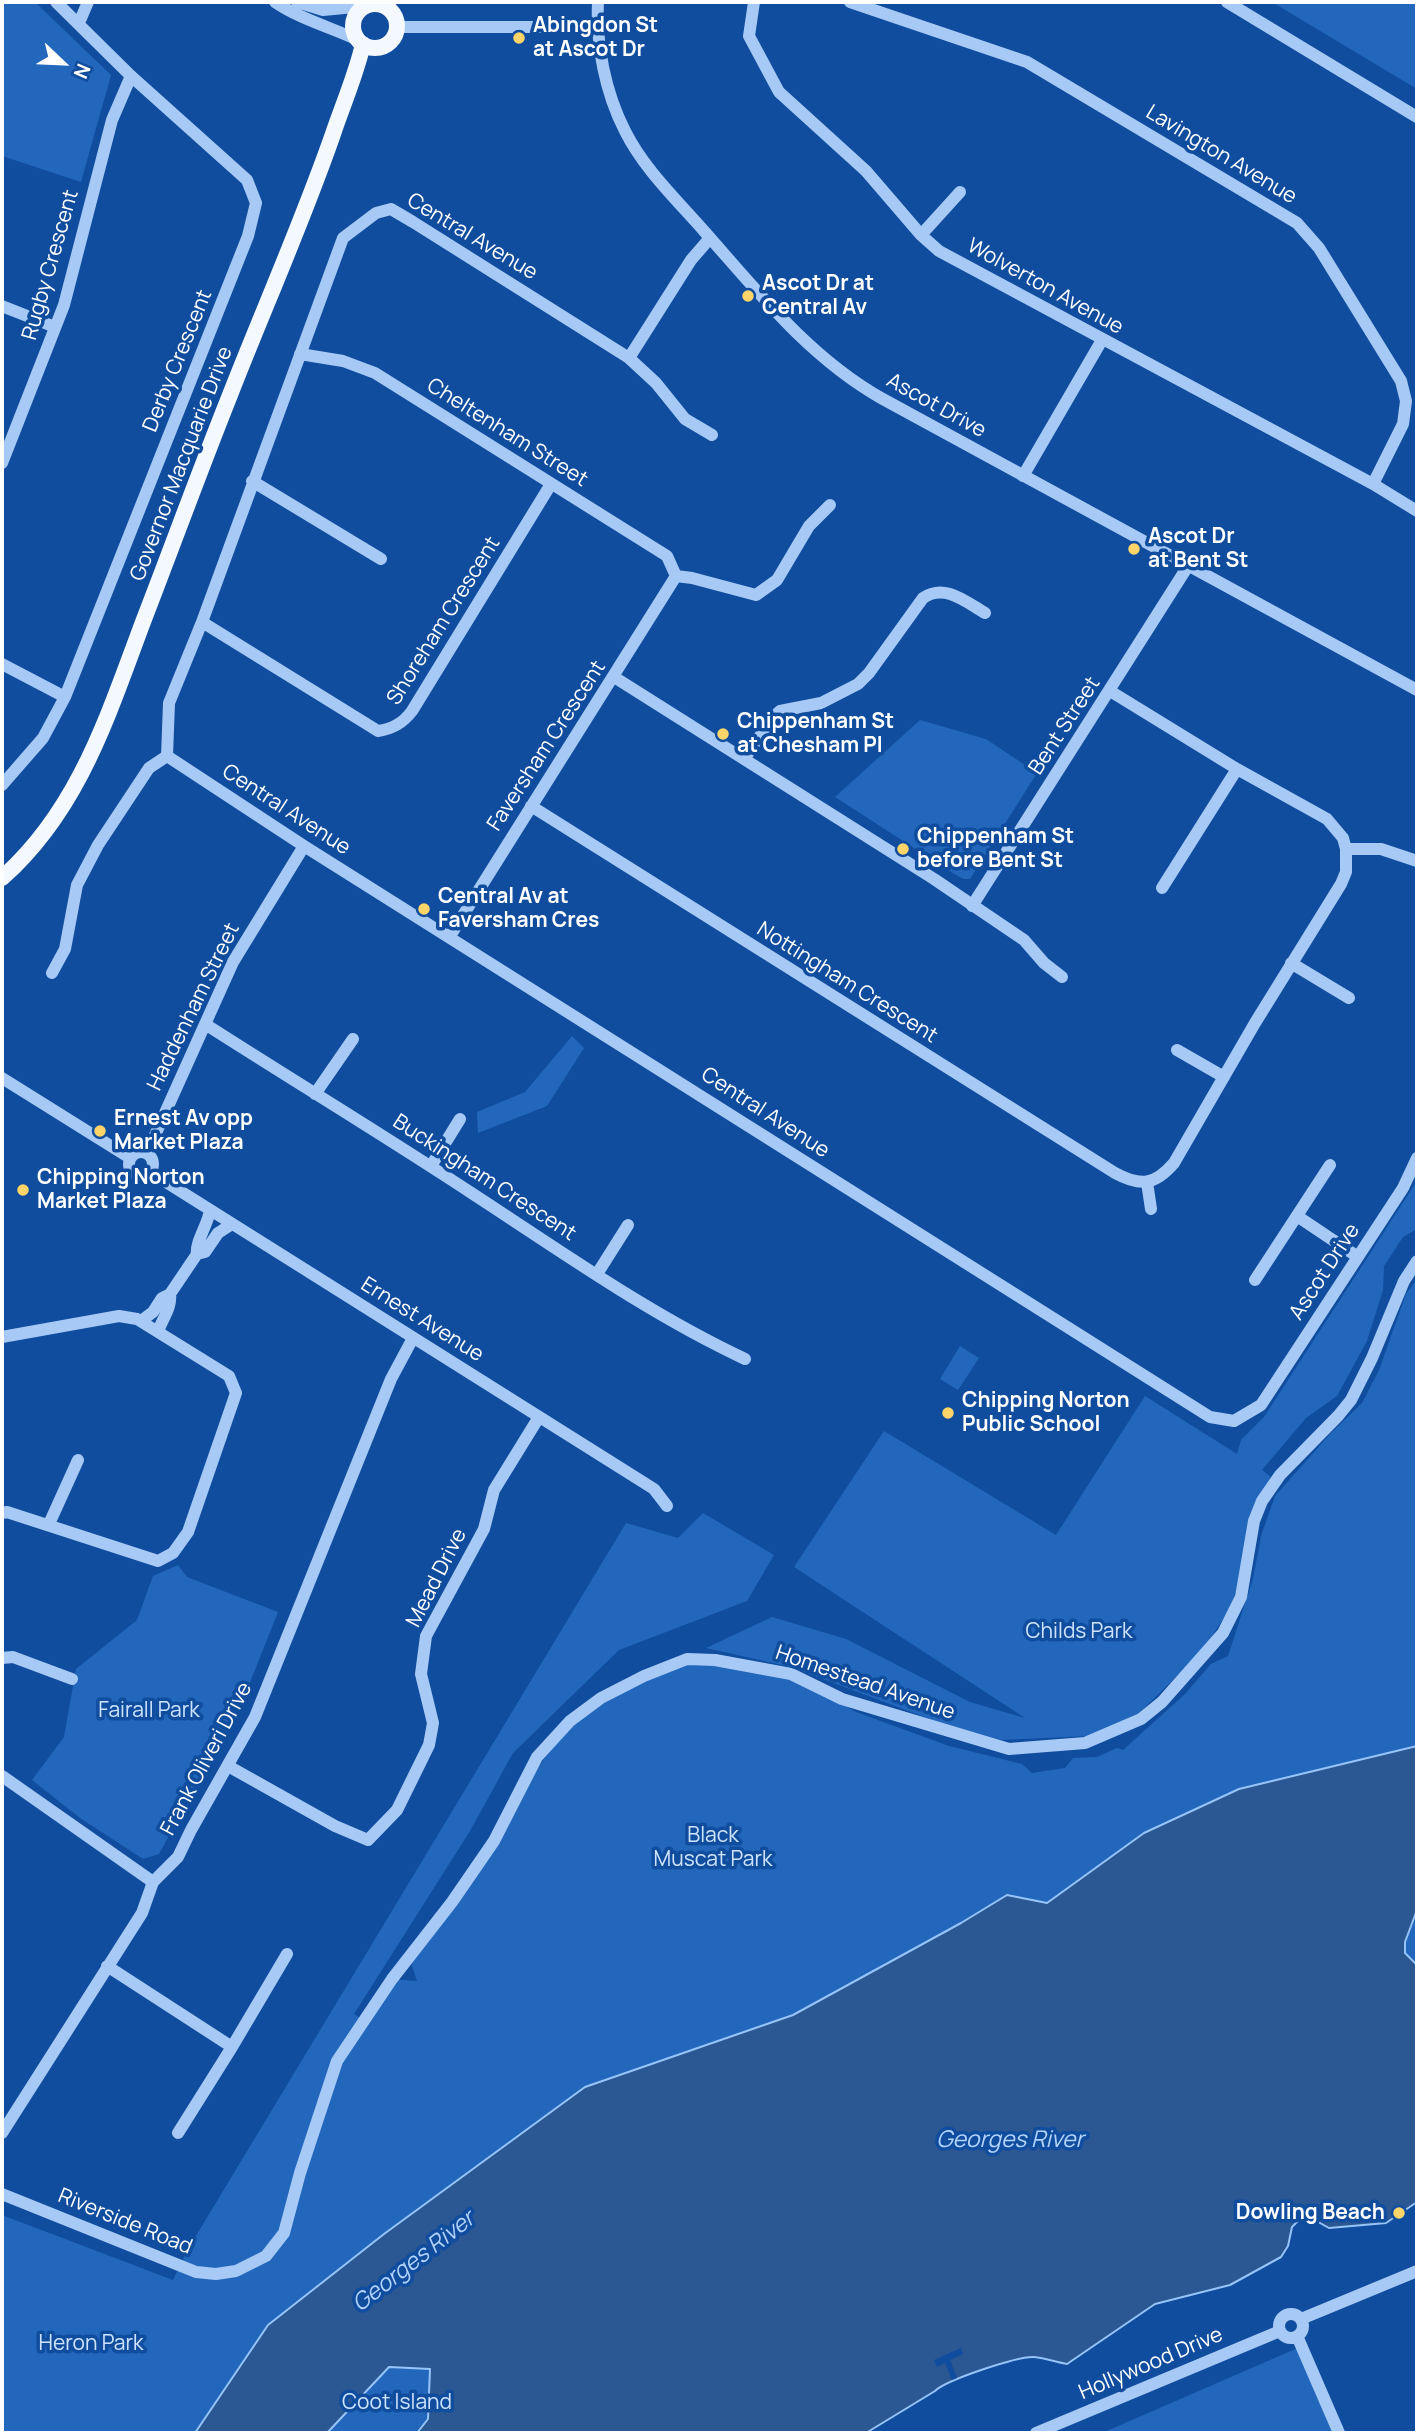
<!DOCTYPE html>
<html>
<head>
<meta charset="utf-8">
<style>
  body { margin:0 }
  #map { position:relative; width:1419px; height:2435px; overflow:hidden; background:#104d9e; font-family:Manrope,sans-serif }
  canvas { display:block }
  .frame { position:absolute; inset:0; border:4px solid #fff; pointer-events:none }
  .north { position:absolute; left:28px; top:28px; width:70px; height:70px; -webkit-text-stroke:5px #104d9e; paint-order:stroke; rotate:113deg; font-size:19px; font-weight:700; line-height:28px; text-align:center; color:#fff }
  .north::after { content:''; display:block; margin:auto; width:24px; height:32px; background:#fff; clip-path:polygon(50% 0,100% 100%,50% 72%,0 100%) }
</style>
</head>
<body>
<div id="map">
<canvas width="1419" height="2435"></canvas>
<div class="frame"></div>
<div class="north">N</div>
</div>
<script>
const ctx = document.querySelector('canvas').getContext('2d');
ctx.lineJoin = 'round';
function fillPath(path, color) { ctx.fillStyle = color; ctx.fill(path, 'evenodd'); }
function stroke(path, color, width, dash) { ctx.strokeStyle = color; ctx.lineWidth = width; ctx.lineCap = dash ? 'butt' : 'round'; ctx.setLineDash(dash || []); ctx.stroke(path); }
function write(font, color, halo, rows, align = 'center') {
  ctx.font = font + ' Manrope,sans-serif'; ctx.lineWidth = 7; ctx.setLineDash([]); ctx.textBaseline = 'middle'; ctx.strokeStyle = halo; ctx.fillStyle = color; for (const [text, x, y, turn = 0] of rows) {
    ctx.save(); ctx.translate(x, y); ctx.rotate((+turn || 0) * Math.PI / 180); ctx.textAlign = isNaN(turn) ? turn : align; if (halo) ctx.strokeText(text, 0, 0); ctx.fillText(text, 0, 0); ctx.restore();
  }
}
const green = new Path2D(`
  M2 2H35L111 75 81 182 2 156Z
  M1272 2H1417V89Z
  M920 720 986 739 1037 773 970 879H964L956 875 835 797Z
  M572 1036 584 1048 547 1106 478 1133 477 1112 525 1092Z
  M1417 1181V1229L1403 1237 1384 1266 1383 1290 1367 1341 1337 1396 1306 1418 1262 1470 1271 1477 1251 1514 1237 1590 1228 1611 1209 1641 1174 1679 1137 1715 1089 1736 1001 1740 943 1724 791 1667 706 1648 772 1617 846 1639 970 1702 1025 1718 794 1567 884 1431 1056 1535 1145 1396 1237 1454 1241 1440 1264 1417Z
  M1417 1279V1746L1239 1789 1144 1833 1047 1903 1007 1895 962 1923 793 2015 585 2087 384 2234 268 2325 195 2433H2V2215L173 2280 188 2249 626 1523 678 1538 703 1513 774 1555 747 1601 619 1650 513 1753 470 1831 354 2014 364 2020 392 1979 417 1981 409 1957 570 1721 687 1659 791 1674 856 1712 949 1746 1022 1764 1032 1773 1065 1768 1073 1758 1097 1757 1117 1748 1123 1750 1185 1694 1211 1664 1228 1656 1253 1579 1261 1536 1275 1496 1331 1433 1362 1403 1379 1370 1406 1294Z
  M960 1346 979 1358 958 1390 940 1379Z
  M178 1565 187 1577 278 1612 239 1710 159 1854 143 1859 80 1818 32 1780 64 1737 76 1669 137 1620 153 1576Z
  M1417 1910V1965C1394 1950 1408 1930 1417 1910Z
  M1300 2347 1336 2433H1102Z
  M388 2367 430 2369 428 2419 417 2433H327Z`);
const water = new Path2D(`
  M1417 1746V1910L1405 1942V1953L1417 1965V2202L1386 2223 1329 2228 1311 2218 1300 2219 1292 2227 1288 2246 1281 2257 1230 2285 1155 2304 1067 2364C1056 2362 1045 2358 1034 2357 1018 2356 946 2380 935 2391L866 2433H417L428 2419 430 2369 389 2367 327 2433H195L268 2325 384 2234 585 2087 793 2015 961 1923 1007 1895 1047 1903 1144 1833 1239 1789Z`);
const pier = new Path2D(`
  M961 2348 963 2354 950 2360 957 2378 952 2380 945 2363 937 2367 934 2360Z`);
const minor = new Path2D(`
  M275 2C300 19 330 27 358 40
  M297 2 323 10 365 6
  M598 2C596 45 605 92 625 131 644 169 676 199 704 231 758 292 809 357 881 398L1417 690
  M754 2 749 36 779 92 866 171 921 235 939 251 1373 484 1417 511
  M850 2 1027 62 1297 223 1319 248 1401 381 1406 401 1403 424 1373 484
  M1227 2 1417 117
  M79 23 88 2
  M397 27H598
  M921 235 960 192
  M2 306 55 327
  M300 354 343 361 375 373 667 556 676 576
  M629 358 691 260 710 238
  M2 463 64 305 112 120 131 76
  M1023 476 1102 340
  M252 481 381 559
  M676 576 692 578 756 595 777 580 809 526 830 505
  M202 622 378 731C393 729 403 723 412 711L551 484
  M2 664 65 697
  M614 677 934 879 1024 940 1044 963 1062 977
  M167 756 304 846 1210 1417 1234 1421 1261 1405 1403 1188 1417 1158
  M167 756 169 703 202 622 343 238 376 213 391 209 413 222 629 358 656 383 685 419 712 435
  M745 758 772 718 780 711 821 703 858 684 869 673 923 598C945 583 966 602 985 613
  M2 785 43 738 65 697 248 236 256 203 247 180 131 76 56 2
  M531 806 1115 1173C1141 1187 1155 1185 1174 1163L1255 1023 1341 884 1346 872V849L1343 838 1327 819 1237 769 1110 691
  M1346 849H1381L1417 861
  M1162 888 1237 769
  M972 906 1188 566
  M450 936 676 576
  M1291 963 1349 998
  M52 973 65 949 77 885 98 845 149 768 167 756
  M205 1024C294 1081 385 1136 473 1194 562 1252 649 1314 745 1359
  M1177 1050 1224 1077
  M2 1078 130 1158
  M315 1094 353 1039
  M129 1164a12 12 0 1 1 24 0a12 12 0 1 1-24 0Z
  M147 1153 233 962 304 846
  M431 1166 460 1119
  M150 1172 654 1489 667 1506
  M1147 1182 1151 1209
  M1297 1216 1358 1257
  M197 1254 205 1252 218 1233 232 1224
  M597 1274 628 1225
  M1255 1280 1330 1165
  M141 1321 153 1312 162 1298 170 1294 197 1254C195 1242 208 1225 210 1210
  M158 1332C162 1319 172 1308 170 1294
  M2 1337 119 1316 137 1319 229 1376 236 1393 188 1532 173 1553 158 1561 7 1512 2 1513
  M49 1524 78 1460
  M2 1658 13 1657 72 1679
  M228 1766 335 1826 368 1840 397 1810 429 1745 433 1723 421 1674 426 1636 484 1529 494 1490 539 1417
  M2 1776 153 1882
  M107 1966 232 2047
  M2 2133 142 1913 153 1882 178 1857 191 1830 255 1717 391 1379 413 1338
  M178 2133 232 2047 287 1954
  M2 2194 196 2272 216 2274 236 2271 266 2256 284 2233 300 2173 337 2061 392 1979 452 1902 494 1841 537 1757 570 1721 601 1698 644 1676 687 1659 715 1660 791 1674 842 1699 1009 1749 1085 1743 1141 1719 1162 1702 1223 1633 1241 1597 1254 1521 1262 1501 1280 1475 1338 1416 1351 1400 1372 1358 1404 1281 1417 1261
  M1279 2326a12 12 0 1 1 24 0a12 12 0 1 1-24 0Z
  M1301 2319 1417 2271
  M1297 2336 1339 2433
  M1036 2433 1280 2331`);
const major = new Path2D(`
  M353 26a22 22 0 1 1 44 0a22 22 0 1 1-44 0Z
  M2 878C79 810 108 715 143 622 172 547 200 470 230 395 264 308 302 223 333 134 343 104 356 75 363 44`);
const markers = [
  [519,38,7,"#ffd56a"],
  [748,296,7,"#ffd56a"],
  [1134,549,7,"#ffd56a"],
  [723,734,7,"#ffd56a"],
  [903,849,7,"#ffd56a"],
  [424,909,7,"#ffd56a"],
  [100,1131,7,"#ffd56a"],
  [23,1190,7,"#ffd56a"],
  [948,1413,7,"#ffd56a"],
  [1399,2213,7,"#ffd56a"]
];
const poiNames = [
  ["Abingdon St",533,26],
  ["at Ascot Dr",533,50],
  ["Ascot Dr at",762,284],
  ["Central Av",762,308],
  ["Ascot Dr",1148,537],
  ["at Bent St",1148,561],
  ["Chippenham St",737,722],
  ["at Chesham Pl",737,746],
  ["Chippenham St",917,837],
  ["before Bent St",917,861],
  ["Central Av at",438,897],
  ["Faversham Cres",438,921],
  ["Ernest Av opp",114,1119],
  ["Market Plaza",114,1143],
  ["Chipping Norton",37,1178],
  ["Market Plaza",37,1202],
  ["Chipping Norton",962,1401],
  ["Public School",962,1425],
  ["Dowling Beach",1385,2213,"right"]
];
const streetNames = [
  ["Lavington Avenue",1221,155,31],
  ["Central Avenue",472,237,31],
  ["Rugby Crescent",51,265,-74],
  ["Wolverton Avenue",1045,287,29],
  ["Derby Crescent",178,361,-68],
  ["Ascot Drive",936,406,29],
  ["Cheltenham Street",507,433,32],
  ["Governor Macquarie Drive",182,464,-69],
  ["Shoreham Crescent",444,621,-58],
  ["Bent Street",1065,726,-57],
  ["Faversham Crescent",547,746,-57],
  ["Central Avenue",286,810,33],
  ["Nottingham Crescent",847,983,32],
  ["Haddenham Street",194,1007,-64],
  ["Central Avenue",765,1113,33],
  ["Buckingham Crescent",484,1178,33],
  ["Ascot Drive",1325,1272,-57],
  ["Ernest Avenue",422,1320,32],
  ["Mead Drive",437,1578,-63],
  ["Homestead Avenue",865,1683,19],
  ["Frank Oliveri Drive",207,1759,-62],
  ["Riverside Road",125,2222,22],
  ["Hollywood Drive",1151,2364,-23]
];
const parkNames = [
  ["Childs Park",1079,1632],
  ["Fairall Park",149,1711],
  ["Black",713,1836],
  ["Muscat Park",713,1860],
  ["Heron Park",91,2344],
  ["Coot Island",397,2403]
];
const waterNames = [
  ["Georges River",1010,2141],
  ["Georges River",414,2262,-38]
];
fillPath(green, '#2267bc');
fillPath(water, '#2b5793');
stroke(water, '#97c4f8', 2);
fillPath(pier, '#104d9e');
stroke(minor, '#a6c9f5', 12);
stroke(major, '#f4f8ff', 16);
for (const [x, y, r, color] of markers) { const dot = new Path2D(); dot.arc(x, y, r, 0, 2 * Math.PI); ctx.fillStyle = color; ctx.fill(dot); stroke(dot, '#104d9e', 2.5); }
write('bold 21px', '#fff', '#104d9e', poiNames, 'left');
write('21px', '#fff', '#104d9e', streetNames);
write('21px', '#cee4fe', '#104d9e', parkNames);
write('italic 23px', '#b2d3fb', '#104d9e', waterNames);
</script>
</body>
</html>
